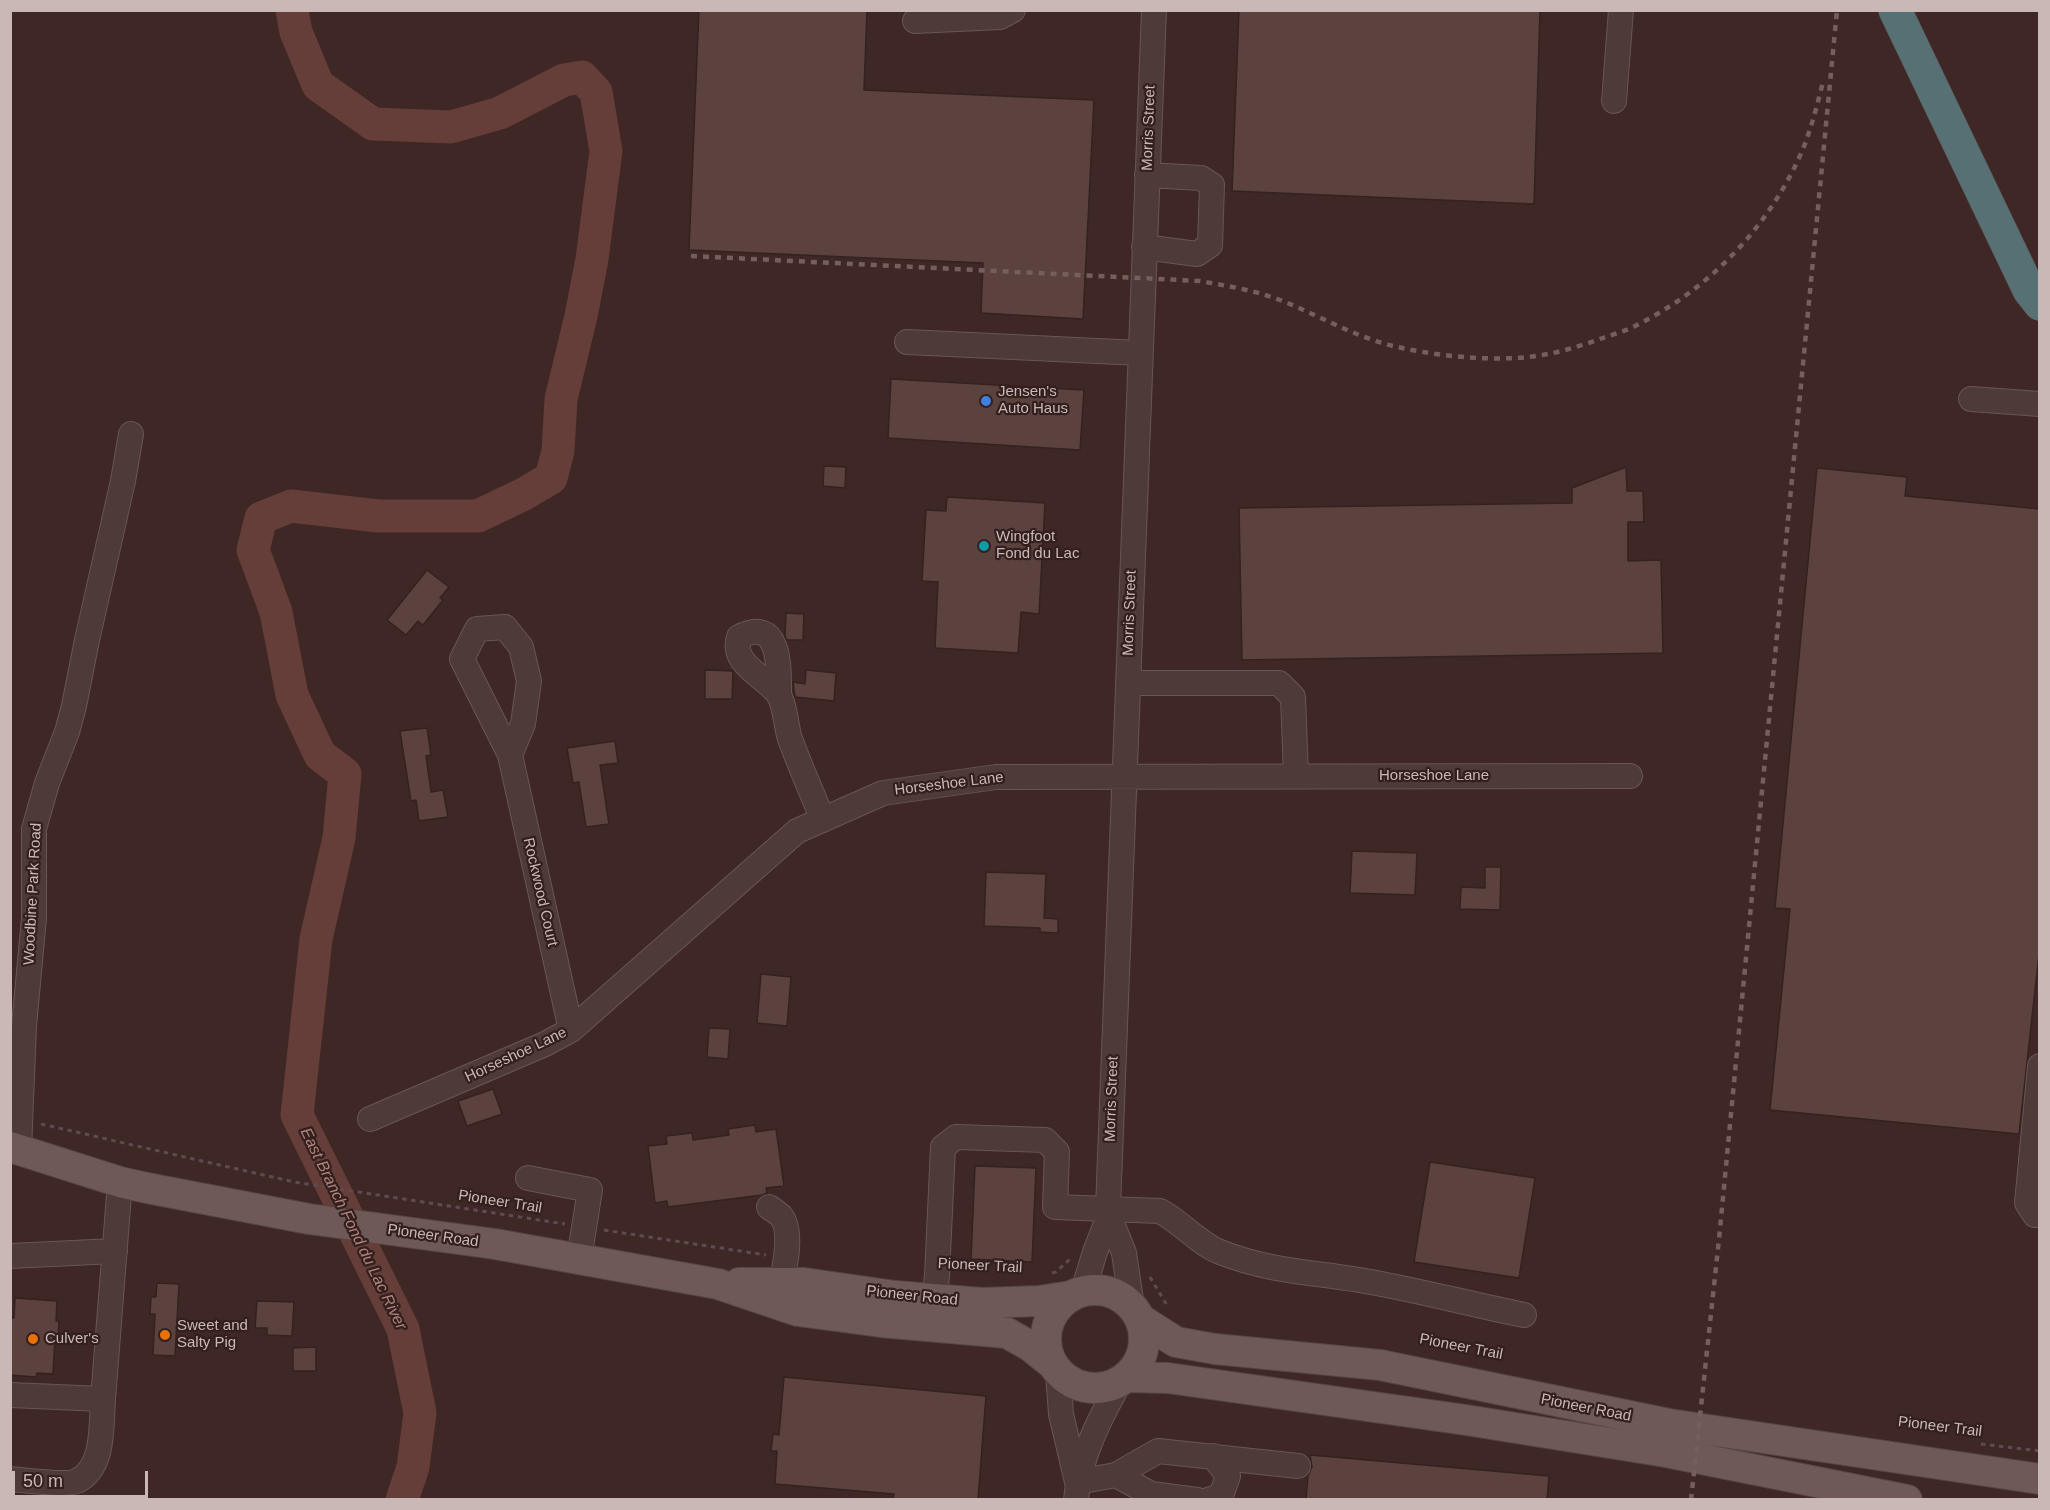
<!DOCTYPE html>
<html>
<head>
<meta charset="utf-8">
<style>
  body { margin:0 }
  #map { position:relative; width:2050px; height:1510px; overflow:hidden; background:#3e2725; font-family:Helvetica,sans-serif }
  canvas { display:block }
  .frame { position:absolute; inset:0; border:12px solid #c9b8b5; pointer-events:none }
  .scale { position:absolute; left:12px; top:1471px; width:136px; height:27px; box-sizing:border-box; border:3px solid #c9b8b5; border-top:0; padding-left:8px; font-size:18px; line-height:21px; white-space:nowrap; color:#c9b8b5; -webkit-text-stroke:4px #33201e; paint-order:stroke }
</style>
</head>
<body>
<div id="map">
<canvas width="2050" height="1510"></canvas>
<div class="frame"></div>
<div class="scale">50 m</div>
</div>
<script>
const ctx = document.querySelector('canvas').getContext('2d');
ctx.lineJoin = 'round';
function stroke(path, color, width, dash) { ctx.strokeStyle = color; ctx.lineWidth = width; ctx.lineCap = dash ? 'butt' : 'round'; ctx.setLineDash(dash || []); ctx.stroke(path); }
function fillPath(path, color) { ctx.fillStyle = color; ctx.fill(path, 'evenodd'); }
function write(font, color, halo, rows, align = 'center') {
  ctx.font = font + ' Helvetica,sans-serif'; ctx.lineWidth = 4.5; ctx.setLineDash([]); ctx.textBaseline = 'middle'; ctx.strokeStyle = halo; ctx.fillStyle = color; for (const [text, x, y, turn = 0] of rows) {
    ctx.save(); ctx.translate(x, y); ctx.rotate((+turn || 0) * Math.PI / 180); ctx.textAlign = isNaN(turn) ? turn : align; if (halo) ctx.strokeText(text, 0, 0); ctx.fillText(text, 0, 0); ctx.restore();
  }
}
const river = new Path2D(`
  M292 10 296 32 318 85 373 124 451 127 500 113 564 80 582 77 596 92 606 151 592 259 581 316 561 399 558 451 551 478 524 494 478 516H378L291 506 261 518 253 550 276 612 292 695 320 755 345 774 339 838 316 939 297 1115 403 1329 420 1413 413 1467 402 1500`);
const building = new Path2D(`
  M699 10H867L864 90 1094 100 1083 319 981 313 983 263 689 250Z
  M1239 10H1540L1534 204 1232 191Z
  M891 379 1084 390 1080 450 888 438Z
  M824 466 846 467 845 488 823 486Z
  M1626 467 1627 491H1643L1644 522H1628V561L1661 560 1663 653 1242 660 1239 508 1572 503V488Z
  M1817 468 1907 477 1905 496 2040 509V945L2019 1134 1770 1110 1790 909 1775 908Z
  M947 497 1045 503 1039 614 1021 612 1018 653 935 648 938 582 922 581 926 510 946 511Z
  M427 570 449 587 440 598 443 600 423 625 418 621 406 635 387 620Z
  M786 613 804 614 803 640H787L785 636Z
  M705 670 733 671 732 699H705Z
  M806 670 836 673 834 701 795 697 793 682 805 684Z
  M427 728 431 755 426 756 431 792 443 790 448 817 419 821 416 800 411 801 400 731Z
  M615 741 618 763 600 765 609 824 586 827 579 782 573 783 567 748Z
  M1352 851 1417 853 1415 895 1350 893Z
  M1485 867H1501L1500 910 1460 909 1461 887 1485 888Z
  M986 872 1046 874 1044 918 1058 919V933L1040 932V928L984 926Z
  M761 974 791 977 787 1026 757 1023Z
  M709 1028 730 1029 728 1059 707 1057Z
  M493 1089 502 1114 467 1126 458 1101Z
  M755 1125 756 1132 776 1129 784 1186 766 1188 767 1193 762 1195 668 1207 667 1201 655 1203 648 1146 667 1144 666 1136 692 1133 693 1140 729 1135 728 1129Z
  M1430 1162 1535 1178 1519 1278 1414 1262Z
  M975 1166 1036 1168 1032 1262 971 1259Z
  M157 1283 179 1284 175 1356 153 1355 155 1314H150L151 1297H156Z
  M15 1298 57 1301 56 1321H59L58 1337H55L53 1374 37 1373 36 1377 10 1375V1318H14Z
  M257 1301 294 1302 292 1336 267 1335V1328H255Z
  M316 1347V1371H293V1348Z
  M784 1377 986 1396 978 1500H893L894 1494 775 1484 777 1451H771L773 1434 779 1435Z
  M1310 1455 1549 1476 1547 1500H1306L1308 1476 1312 1467Z`);
const path = new Path2D(`
  M41 1124 294 1182 565 1224
  M604 1230 766 1255
  M1052 1273 1056 1272 1070 1259
  M1150 1277 1168 1307
  M1981 1444 2040 1451`);
const minor = new Path2D(`
  M915 21 1000 17 1013 10
  M1614 101 1621 10
  M1144 247 1197 254 1210 245 1212 185 1201 178 1147 175
  M907 342 1140 353
  M1971 399 2040 404
  M1128 683H1279L1293 697 1296 776
  M779 695C779 668 781 615 739 637 730 664 765 676 778 694 785 703 786 727 790 739 800 766 812 793 823 820
  M510 755 462 659 477 629 505 627 521 647 529 681 523 724 510 755 571 1030
  M2040 1066 2027 1203 2035 1215H2040
  M370 1119 545 1044 571 1030 797 831 883 793 996 777 1630 776
  M19 1150 24 1026 34 918V829L47 783 67 732 74 706 87 640 123 481 131 434
  M528 1178 590 1190 579 1259
  M769 1207C773 1210 778 1213 781 1216 795 1233 782 1279 778 1299
  M10 1256 115 1251
  M1083 1291 1095 1252 1109 1216
  M934 1299 937 1276 943 1147 956 1137 1045 1140 1057 1152 1055 1207 1160 1211C1181 1222 1198 1243 1220 1252 1268 1271 1310 1272 1359 1280 1414 1289 1469 1304 1524 1315
  M1132 1307 1124 1253 1109 1216 1108 1208 1154 10
  M1058 1373 1061 1414 1077 1482
  M10 1395 103 1399 120 1182
  M1116 1475 1158 1451 1298 1466
  M10 1479C24 1480 66 1486 77 1481 105 1467 101 1425 103 1399
  M1077 1482 1116 1475 1151 1494 1197 1500
  M1076 1500C1079 1458 1100 1418 1120 1382
  M1208 1500 1221 1496 1228 1476 1213 1456`);
const major = new Path2D(`
  M10 1147 120 1182 147 1188 309 1219 495 1244 718 1284 798 1311 881 1322 1007 1333 1030 1346 1050 1362
  M739 1283H804L895 1296 982 1303 1039 1301 1071 1296
  M1046 1339a49 49 0 1 1 98 0a49 49 0 1 1-98 0Z
  M1140 1319 1176 1342 1215 1349 1380 1365 1669 1424 2040 1479
  M1127 1377 1168 1378 1466 1420 1666 1452 1907 1500`);
const highway = new Path2D(`
  M1895 10 2029 290 2040 304`);
const rail = new Path2D(`
  M691 256 1200 281C1227 286 1254 290 1280 300 1318 315 1353 336 1393 346 1432 355 1475 360 1515 358 1545 357 1575 348 1603 338 1614 334 1626 331 1637 325 1707 290 1765 231 1798 160 1810 135 1816 109 1823 82
  M1691 1500 1719 1239 1837 10`);
const markers = [
  [986,401,6,"#3f7fe0"],
  [984,546,6,"#0f9aa8"],
  [165,1335,6,"#e8710a"],
  [33,1339,6,"#e8710a"]
];
const streetNames = [
  ["Morris Street",1149,128,-88],
  ["Morris Street",1130,613,-88],
  ["Horseshoe Lane",1434,776],
  ["Horseshoe Lane",949,784,-7],
  ["Rockwood Court",540,892,77],
  ["Woodbine Park Road",33,894,-87],
  ["Horseshoe Lane",516,1055,-25],
  ["Morris Street",1112,1099,-88],
  ["Pioneer Trail",500,1202,9],
  ["Pioneer Road",433,1236,8],
  ["Pioneer Trail",980,1266,3],
  ["Pioneer Road",912,1296,6],
  ["Pioneer Trail",1461,1347,11],
  ["Pioneer Road",1586,1408,11],
  ["Pioneer Trail",1940,1427,7]
];
const poiNames = [
  ["Jensen's",998,392],
  ["Auto Haus",998,409],
  ["Wingfoot",996,537],
  ["Fond du Lac",996,554],
  ["Sweet and",177,1326],
  ["Salty Pig",177,1343],
  ["Culver's",45,1339]
];
const waterNames = [
  ["East Branch Fond du Lac River",353,1229,64]
];
stroke(river, '#653d39', 33);
fillPath(building, '#5c423f');
stroke(building, '#352220', 1.5);
stroke(minor, '#695654', 26);
stroke(major, '#574542', 32);
stroke(highway, '#564341', 34);
stroke(path, '#604a52', 3, [4.5, 4.5]);
stroke(minor, '#4e3b39', 24);
stroke(major, '#6e5957', 30);
stroke(highway, '#567074', 33);
stroke(rail, '#755e5b', 4.5, [6, 6]);
for (const [x, y, r, color] of markers) { const dot = new Path2D(); dot.arc(x, y, r, 0, 2 * Math.PI); ctx.fillStyle = color; ctx.fill(dot); stroke(dot, '#33201e', 2); }
write('15px', '#c9b8b5', '#33201e', streetNames);
write('15px', '#c9b8b5', '#33201e', poiNames, 'left');
write('italic 16px', '#b0827c', '#33201e', waterNames);
</script>
</body>
</html>
